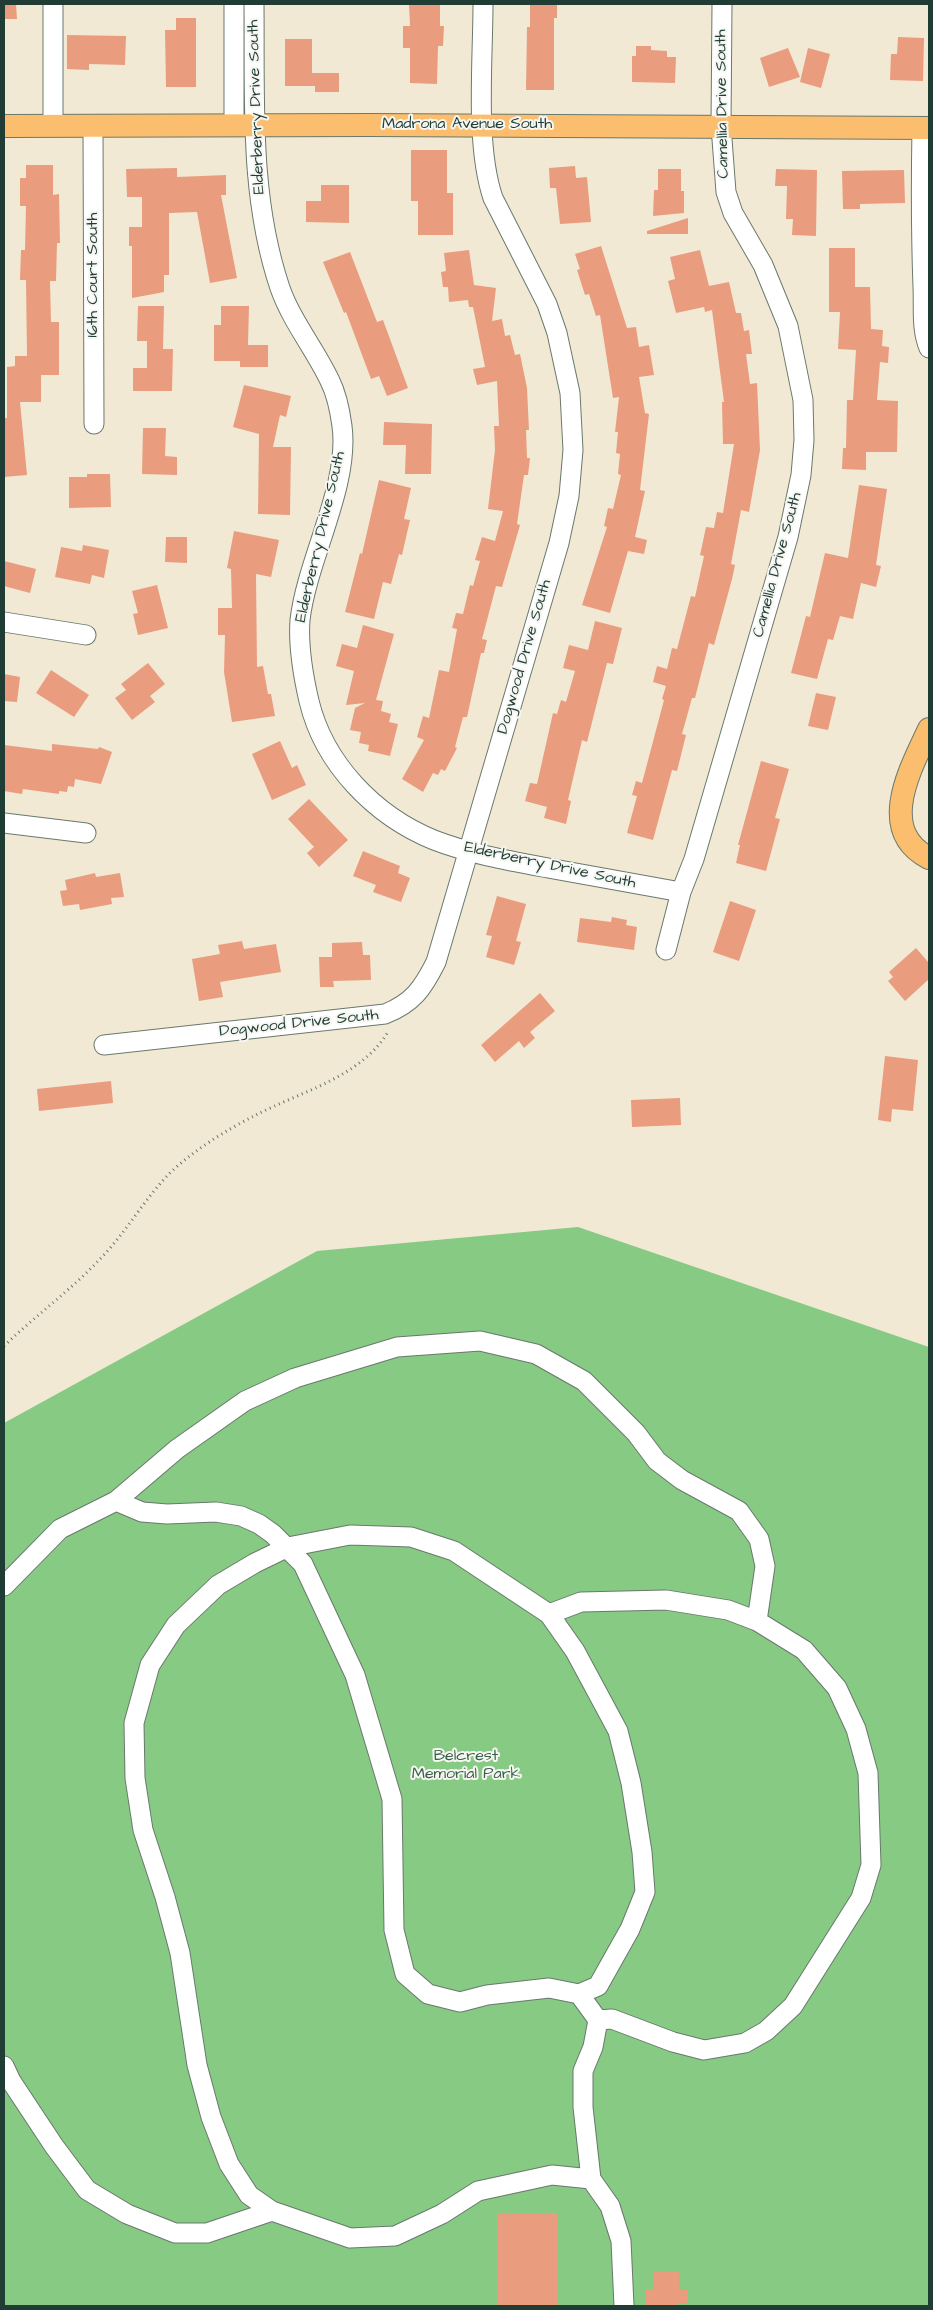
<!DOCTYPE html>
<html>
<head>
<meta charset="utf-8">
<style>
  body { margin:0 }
  #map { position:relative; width:933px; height:2310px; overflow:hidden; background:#f2e9d5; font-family:"Architects Daughter",sans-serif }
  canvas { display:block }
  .frame { position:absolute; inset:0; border:5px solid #1f3d34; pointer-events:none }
</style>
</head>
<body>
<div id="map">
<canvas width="933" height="2310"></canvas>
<div class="frame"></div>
</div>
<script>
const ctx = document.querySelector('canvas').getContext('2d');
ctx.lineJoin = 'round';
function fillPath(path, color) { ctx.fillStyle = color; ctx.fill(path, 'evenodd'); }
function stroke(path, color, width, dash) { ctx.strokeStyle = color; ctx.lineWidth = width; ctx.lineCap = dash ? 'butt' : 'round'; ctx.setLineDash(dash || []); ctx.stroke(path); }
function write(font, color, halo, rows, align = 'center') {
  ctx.font = font + ' "Architects Daughter",sans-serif'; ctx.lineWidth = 4; ctx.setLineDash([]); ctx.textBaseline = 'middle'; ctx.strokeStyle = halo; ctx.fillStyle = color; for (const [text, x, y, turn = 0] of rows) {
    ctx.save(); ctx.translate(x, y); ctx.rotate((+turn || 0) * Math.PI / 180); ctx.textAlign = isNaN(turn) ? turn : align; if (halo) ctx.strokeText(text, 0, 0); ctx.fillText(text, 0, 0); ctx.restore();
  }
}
const green = new Path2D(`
  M578 1227 929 1347V2306H4V1423L317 1251Z`);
const building = new Path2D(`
  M4 4H16L17 19H4Z
  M409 4H440V26H444L443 46H438L437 84 410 83V48H403V26H410Z
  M530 4H557V18H554V90H526L527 27H530Z
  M176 18H196V87H166L165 30H176Z
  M67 35 126 36 125 65 89 64V70L67 69Z
  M898 37 924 38 923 81 890 80 891 54H897Z
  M285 39H312V73H339V92H315V86H285Z
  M636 46H651V50L667 51V57H676L675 83 632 82V56H636Z
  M788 48 800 77 769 87 760 58Z
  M808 48 830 54 821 88 800 82Z
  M411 150H447V193H453V235H418V224H420H418V201H411Z
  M26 165H53V195L59 194 60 243H57L56 281H50L51 322H59V375H41V402H20L27 475 4 477V418H7V367L15 366V356H27L26 280H20L21 250H25L26 206H20V178H26Z
  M575 166 576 178 587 177 591 222 560 224 556 188H550L549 168Z
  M177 168V177L226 175V195H221L237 278 210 283 197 212 169 213V275H164V292L132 298V246H129V227H142V197H127L126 169Z
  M658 169H681V191H684V213L653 216 654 190H658Z
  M776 169 817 170 816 236 792 235 793 219H786L787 186H775Z
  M904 170 905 203 860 204V209H843L842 171Z
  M321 185H349V223L306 222V201H321Z
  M688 218V234H647V231Z
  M601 246 627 328 636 327 639 347 649 345 654 375 639 377 645 413 649 414 640 490 645 491 635 537 647 540 644 554 628 551 610 613 582 605 607 527 604 526 608 508 613 509 621 475 618 474 620 454 616 453 618 432H615L619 397 613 398 600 315 596 316 589 294 585 295 577 270 580 269 575 254Z
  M829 248H855V287H870L871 329 883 330 882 346 889 347 888 363 880 362 877 400 898 401 897 452H866V470L842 469 843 448H846L847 400H853L856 350 838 349 840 312H829Z
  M469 250 474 285 496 288 492 321 502 319 505 336 510 335 515 355 520 354 527 388 529 430H526L527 458H530L528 475H524L517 524 520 525 502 587 496 586 482 639 487 640 484 653H481L467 717H463L455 747 457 748 445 771 441 769 438 775 433 773 423 792 402 779 424 740 417 737 423 716 429 718 439 670 449 672 457 629 452 628 456 613 463 614 470 585 473 586 480 561 475 560 482 537 495 541 503 511 488 509 495 450 494 426H499L497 381 477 385 473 369 485 367 473 307H469L468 300 449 302 448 287H443L441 272 446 271 444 253Z
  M700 250 709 286 729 282 736 313H741L744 331 749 330 752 354H746L750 384 757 383 760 450 749 512 741 510 731 564 735 565 732 579 714 645 709 643 695 698H692L682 734 686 735 677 771 672 770 653 840 627 833 637 796 632 795 636 781 642 783 664 700 662 699 666 686 653 682 657 666 667 669 672 648 677 649 691 596 695 597 704 556 700 555 706 527 714 528 717 512 723 513 734 444H723L722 402H724L712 310 705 312 704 307 676 313 668 281 675 279 670 257Z
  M350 252 377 322 383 320 408 388 387 396 379 376 371 379 346 312 344 313 323 262Z
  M138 306H164L163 349H173L172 391H133V368H147V341H137Z
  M221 306H249L248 345H268V367H240V361H214V325H221Z
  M244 385 291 396 286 417 280 415 273 447H291L290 515 258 514 259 434 233 427Z
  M384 422 432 424 431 474H405L406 445H383Z
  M143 428H166L165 456 177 457V475L142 474Z
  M87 474H110L111 507 69 508V477H87Z
  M379 480 411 488 404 519 410 520 402 555 399 554 391 584 383 582 374 619 345 612 360 553 362 554Z
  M859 485 887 489 876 565 881 566 876 587 861 583 853 619 840 616 833 640 828 639 817 679 791 673 806 616 810 617 825 553 848 558Z
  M234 531 279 540 271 577 256 574 257 667 263 666 268 694H271L275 716 232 722 224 672 225 635H218V608H232L231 569 227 568Z
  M166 537H187V563L165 562Z
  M83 545 109 550 104 578 92 575 90 584 55 577 61 547 82 551Z
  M4 561 36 569 30 593 4 586Z
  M157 585 168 628 138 635 133 614 138 613 132 591Z
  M595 621 622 628 613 664 607 663 587 742 582 740 568 800 571 801 566 824 544 818 547 807 525 801 530 783 537 784 553 713 557 714 561 700 566 702 575 671 563 668 569 645 588 650Z
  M363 625 394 634 376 700 383 701 381 711 391 714 389 722 398 724 390 756 368 751 369 745 359 743 361 732 350 730 355 708 365 703 346 705 354 671 336 666 342 644 357 648Z
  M148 663 165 684 150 696 155 702 132 720 115 698 126 690 121 684Z
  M51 670 89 695 74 717 36 693Z
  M4 674 20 677 17 702 4 701Z
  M816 693 836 697 828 730 808 726Z
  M280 741 292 768 297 765 306 785 272 800 252 754Z
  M52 744 98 749 99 747 112 752 101 784 75 779 74 787 68 786 67 792 59 791V794L23 789 22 794 4 791V745L52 751Z
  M761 761 789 769 775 818 780 819 766 871 736 863 740 845H738Z
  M309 799 348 840 319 867 307 853 314 847 288 819Z
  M363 851 400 866 398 873 410 878 401 902 373 892 376 885 353 876Z
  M95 873 96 877 120 873 124 897 111 898 112 904 80 910 79 904 63 906 60 891 67 890 65 880Z
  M497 896 526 904 516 941 521 942 514 965 486 957 492 936 486 935Z
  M730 901 756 910 739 961 713 952Z
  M612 917 627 920 626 925 637 927 634 950 577 942 580 918 611 922Z
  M242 941 244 949 276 944 281 972 220 982 223 997 199 1001 192 959 220 954 218 945Z
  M362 942 363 955H370L371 980 333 981 334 987H320L319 957H332V943Z
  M916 948 929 963V979L905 1001 888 981 893 977 889 972Z
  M540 993 555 1011 530 1032 535 1038 524 1048 519 1041 495 1062 481 1045Z
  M885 1056 918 1060 913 1111 892 1109 891 1122 878 1120Z
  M111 1081 113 1103 39 1111 37 1089Z
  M680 1098 681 1125 632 1127 631 1100Z
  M497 2213H557V2306L497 2305Z
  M653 2272H679V2290H688V2303H677V2306L646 2305V2290H653Z`);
const path = new Path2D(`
  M4 1346C35 1316 70 1291 99 1260 124 1235 142 1203 166 1177 189 1153 226 1130 256 1115 300 1092 361 1077 388 1032`);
const minor = new Path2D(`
  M53 4V126
  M234 4V126
  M254 4C255 100 249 196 280 288 292 322 315 349 330 381 337 395 340 411 342 426 350 486 307 559 300 620 298 647 303 675 309 701 324 764 375 816 434 840 470 854 510 861 548 868 592 876 636 884 681 892
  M93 126 94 424
  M922 128C921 181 921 233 923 287 924 307 921 329 929 348
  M4 622 86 635
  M4 823 86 833
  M666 950 681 892 694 859 788 537 801 475 804 440 803 400 788 326 763 265 733 213 726 192 721 126 722 4
  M104 1045 385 1014C413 1003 423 988 436 962L559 543 569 496 573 450 570 393 557 333 547 304 493 198C475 145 483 61 483 4
  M116 1501 142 1512 167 1514 216 1512 241 1516 259 1524 273 1534 303 1564 355 1675 392 1799 394 1930 405 1974 428 1994 460 2002 487 1995 549 1988 579 1994
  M4 1586 60 1529 116 1501 177 1449 245 1401 295 1378 397 1347 480 1341 536 1354 584 1381 636 1433 657 1461 682 1480 739 1511 759 1539 765 1566 757 1621
  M549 1614 581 1602 666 1600 728 1610 757 1621 804 1650 837 1688 856 1729 868 1773 871 1865 861 1898 793 2006 766 2031 745 2043 704 2050 673 2042 612 2019 598 2020
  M4 2066 11 2081 54 2146 87 2190 127 2214 175 2233H207L272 2211
  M591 2179 552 2175 478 2191 442 2214 395 2236 350 2238 272 2211 249 2195 229 2164 211 2117 197 2065 180 1953 165 1897 143 1830 135 1778 134 1723 150 1665 176 1625 218 1585 255 1563 288 1547 350 1535 411 1537 454 1551 549 1614 575 1651 618 1731 631 1783 642 1852 645 1892 630 1929 598 1986 579 1994 598 2020 593 2047 583 2071V2107L591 2179 610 2206 621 2241 624 2306`);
const major = new Path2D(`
  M4 126 371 125 929 128
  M929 729C912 766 875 830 929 858`);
const streetNames = [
  ["Camellia Drive South",723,104,-91],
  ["Elderberry Drive South",257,107,-92],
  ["Madrona Avenue South",467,125],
  ["16th Court South",94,275,-90],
  ["Elderberry Drive South",321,537,-77],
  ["Camellia Drive South",778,565,-75],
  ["Dogwood Drive South",525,657,-74],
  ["Elderberry Drive South",550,866,12],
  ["Dogwood Drive South",299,1024,-6]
];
const parkNames = [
  ["Belcrest",466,1757],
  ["Memorial Park",466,1775]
];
fillPath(green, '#86ca83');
fillPath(building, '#e99c7e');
stroke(minor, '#69796c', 21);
stroke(major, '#69796c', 24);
stroke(path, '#69796c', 3, [1, 4]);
stroke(minor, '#fff', 19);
stroke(major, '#fbbe6e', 22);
write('16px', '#1f3d34', '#f6f6f2', streetNames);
write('16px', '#396048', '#f6f6f2', parkNames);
</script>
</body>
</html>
